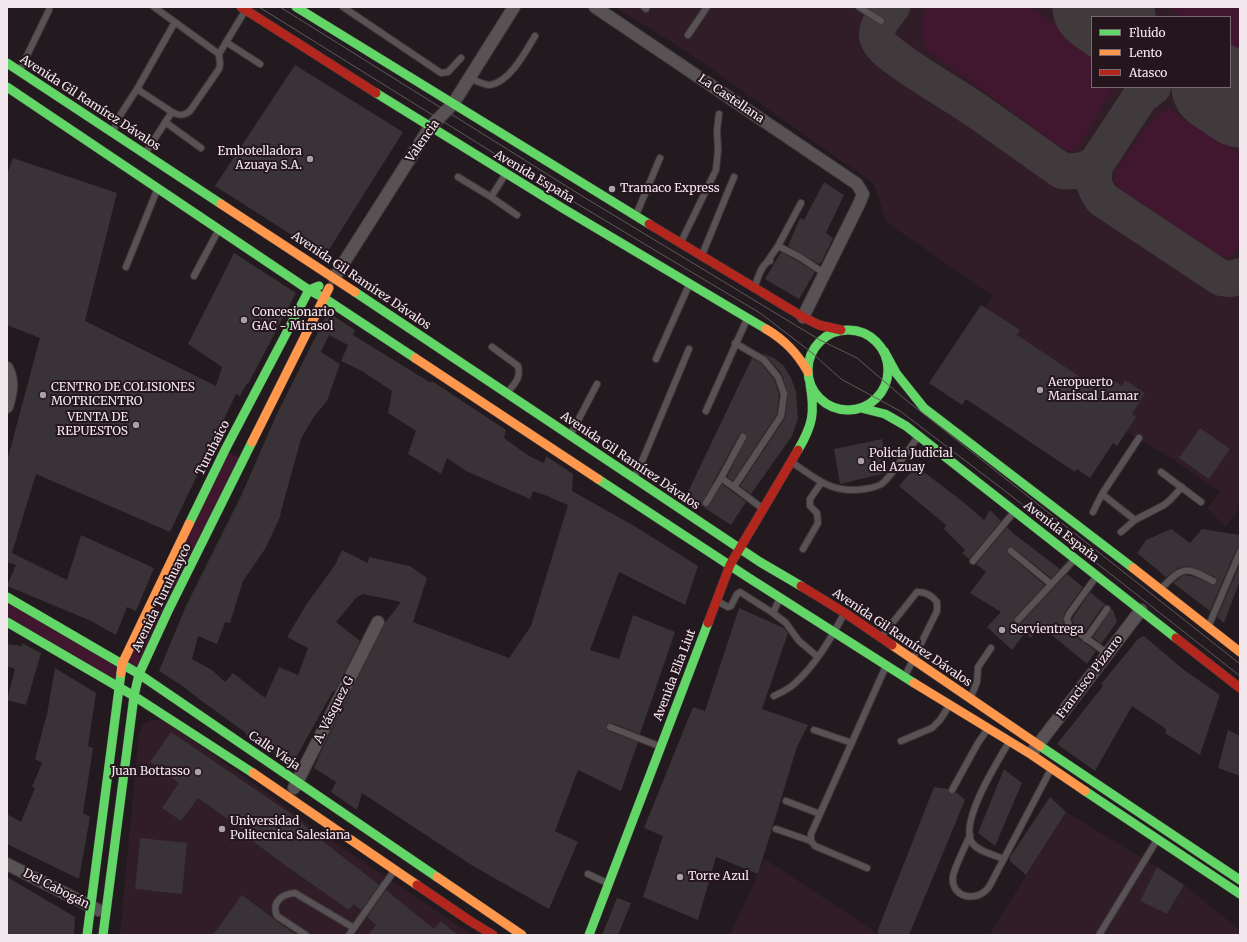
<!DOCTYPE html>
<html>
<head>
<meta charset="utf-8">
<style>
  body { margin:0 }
  #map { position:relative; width:1247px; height:942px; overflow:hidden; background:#221a1e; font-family:Merriweather,serif }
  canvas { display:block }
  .frame { position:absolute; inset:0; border:8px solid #f3e8ed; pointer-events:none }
  .legend { position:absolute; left:1091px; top:16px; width:140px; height:72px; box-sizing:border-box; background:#25161e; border:1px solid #776a71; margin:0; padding:5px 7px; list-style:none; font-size:12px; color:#f3e8ed }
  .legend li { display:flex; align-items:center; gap:8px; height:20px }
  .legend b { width:20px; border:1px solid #776a71 }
</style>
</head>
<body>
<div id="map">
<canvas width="1247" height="942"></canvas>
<div class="frame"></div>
<ul class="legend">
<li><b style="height:5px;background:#63d668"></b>Fluido</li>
<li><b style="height:5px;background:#ff974d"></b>Lento</li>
<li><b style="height:5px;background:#b3261e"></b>Atasco</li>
</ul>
</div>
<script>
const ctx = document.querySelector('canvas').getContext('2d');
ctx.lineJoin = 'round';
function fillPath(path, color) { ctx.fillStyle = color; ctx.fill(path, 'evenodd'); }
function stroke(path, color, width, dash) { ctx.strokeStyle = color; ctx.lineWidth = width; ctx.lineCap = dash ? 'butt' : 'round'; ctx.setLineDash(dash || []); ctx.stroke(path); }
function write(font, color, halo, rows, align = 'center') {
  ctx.font = font + ' Merriweather,serif'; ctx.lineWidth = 4; ctx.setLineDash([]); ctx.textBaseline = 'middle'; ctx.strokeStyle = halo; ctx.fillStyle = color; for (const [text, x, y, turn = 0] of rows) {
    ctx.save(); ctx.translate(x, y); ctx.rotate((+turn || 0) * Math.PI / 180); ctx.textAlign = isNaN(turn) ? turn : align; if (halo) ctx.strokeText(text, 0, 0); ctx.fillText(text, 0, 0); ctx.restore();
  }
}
const built = new Path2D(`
  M615 7H1240V499L1236 514 1225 527 1207 508 1220 492 1173 459 1126 432 1117 446 1113 444 1090 478 1077 469 1075 472 966 399 962 405 929 383 981 305 985 307 993 296 886 222 874 184 690 54ZM1092 17H1230V87H1092Z
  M162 719 266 792 305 822 472 935H120L139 732 144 723 153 720Z
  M1066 812 1157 867 1140 901 1167 914 1184 885 1240 930V935H989Z
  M765 859 880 935H730Z`);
const green = new Path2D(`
  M926 7H1030L1092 51V87H1113L1082 141 1075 150 1069 151 1062 148 930 52C930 52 926 47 926 47 923 38 922 15 926 7Z
  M1168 7H1240V56L1230 49V17H1183Z
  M1169 109 1240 155V244C1233 254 1230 259 1218 256L1118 187 1115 180V172C1128 154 1149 115 1169 109Z
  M226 451 242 459 138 672 125 664Z
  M7 597 122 664 119 687 7 622Z`);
const taxiway = new Path2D(`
  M892 7C886 15 876 25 877 36 878 41 882 46 885 49 913 73 947 90 977 111 1005 130 1033 151 1062 171 1076 172 1084 171 1096 164 1092 179 1093 186 1102 199L1221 278 1231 279 1240 276
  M1108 15 1111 17
  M1215 87H1216
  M1096 164 1140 97 1153 87`);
const runway = new Path2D(`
  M1097 7 1111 17
  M1216 87 1240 103`);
const building = new Path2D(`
  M295 65 403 132 325 256 215 186Z
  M13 158 117 193 85 321 216 386 222 367 188 344 234 253 296 293 248 384 247 383 240 396 236 394 170 532 36 474 12 553 67 580 81 535 154 568 136 611 127 607 116 635 89 620 7 586 16 565 7 562V461L40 338 7 325V174Z
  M824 182 844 195 826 233 833 238 822 261 819 264 788 246 800 218 804 220Z
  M781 252 796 260 815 272 799 299 765 279Z
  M981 305 1020 330 1017 335 1095 387 1099 381 1103 384 1108 377 1122 386 1125 380 1145 393 1132 414 1136 417 1117 446 1113 443 1090 478 1077 469 1075 472 966 399 962 405 929 383Z
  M327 314 332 315 355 330 353 335 431 383 432 381 506 430 504 438 529 456 544 463 546 456 573 474 572 491 636 527 698 566 685 605 619 572 590 650 619 659 633 615 675 632 640 734 612 723H608L606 726V729L608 731 638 742 621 791 578 770 555 831 578 842 549 909 473 866 362 793 357 810 331 792 336 782 314 768 319 756 385 623 401 602 363 594 356 598 336 622 360 641 335 691H333L292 765 245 734 246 733 199 699 184 687 159 671 186 606 241 496 276 416ZM329 335 348 345 341 361 362 371 392 391 388 413 416 431 408 454 441 474 447 458 466 471 530 499 533 491 547 496 568 505 531 626 509 658 413 622 427 578 410 566 369 557 368 563 342 550 335 565 306 605 287 637 308 648 298 675 279 667 265 698 233 673 225 682 212 670 192 659 198 636 217 644 225 622 230 623 243 581 265 549 281 515H280L301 439 313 418 327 401 340 364 321 352Z
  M761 353 774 358 784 366 791 378 796 392 798 418 792 436 751 494 740 486 785 418 788 395 782 374 767 357Z
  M752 358 761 363 774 379 779 394 777 414 733 481 727 477 747 437 745 433 739 435 702 503 703 507H708L722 484 746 502 731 525 686 496Z
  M1200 428 1230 449 1209 479 1179 458Z
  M882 439 888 470 886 473 840 484 834 449Z
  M916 466 962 501 984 520 990 510 1001 521 969 559 962 553 965 550 944 529 946 525 899 486Z
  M1007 527 1014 534 1060 569 1051 578 1014 548 1011 547 1008 548 1007 551 1008 554 1045 585 1015 617 1014 622 1017 624 1021 623 1067 574 1083 587 1065 612 1063 620 1066 630 1096 651 1087 664 1041 626 1031 638 1025 633 1012 650 987 627 1001 612 970 593 986 572 976 564Z
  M1171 529 1190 543 1202 529 1240 535V548L1236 550 1210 611 1173 583 1182 576 1186 575 1195 577 1214 585 1217 581 1215 577 1198 569 1186 566 1178 568 1166 577 1137 553 1146 540Z
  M1240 564V580L1224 623 1217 617Z
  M1090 592 1106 605 1103 606 1085 632 1073 623 1072 619Z
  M739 608 784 628 788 633 762 709 808 725 797 747 758 874 716 857 698 920 643 897 663 836 644 828 693 707 705 711Z
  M1111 609 1113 610 1117 622 1101 644 1093 637Z
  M1144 636 1184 670 1220 695 1200 755 1165 733 1166 729 1132 706 1095 771 1057 744 1103 686 1101 684 1138 639Z
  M22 643 41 653 26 705 7 700 15 669 7 666V644L22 646Z
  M55 668 96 693 88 746 93 748 83 813 90 817 79 879 7 844V814L21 822 35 788 32 787 42 763 35 759 47 714Z
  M1228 730 1240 736V776L1218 768Z
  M171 732 287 811 309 829 308 830 373 880 379 885 361 910 354 904 349 910 289 868 251 840 253 837 198 798 181 821 162 808 179 783 150 762Z
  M1004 769 1022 783 995 846 978 833Z
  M934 787 948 789 950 794H952L956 792 965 800 909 935H881L877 932Z
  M1050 797 1066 812 1026 875 1010 861V857Z
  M140 838 187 843 182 894 135 889Z
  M1157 867 1184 885 1167 914 1140 901Z
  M7 877 75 917 74 935H7Z
  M386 890 434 929 441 921 458 935H368L376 925 367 917Z
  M242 895 275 920 296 935H213Z
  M617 898 631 903 618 935H602Z`);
const lane = new Path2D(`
  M154 7 219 54 245 11
  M343 7 441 73 448 72 461 58
  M644 7 646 9
  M859 7 881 21
  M688 35 707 7
  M226 42 260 64
  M20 70 49 10
  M469 78C475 80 483 85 490 85 510 82 526 51 535 36
  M137 89 172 112 146 152
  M172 112C179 116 184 116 190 111L219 69 220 64 219 54
  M165 122 201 148
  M113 132 119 117 137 89 175 22
  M458 177 491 197 505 175
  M491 197 517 215
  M636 215 660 158
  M681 242 716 170 718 150 717 130 719 114
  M778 246 801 203
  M702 255 734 177
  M767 262 778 246 798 256 824 273
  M126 267 157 190
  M194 276 218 231
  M755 286C758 278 761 264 770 261
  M735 343 764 360 778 377 784 394 781 416 734 487 762 508
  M492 347 518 366C521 378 515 383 508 392
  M656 359 689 285
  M706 411 747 319
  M571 434 597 384
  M793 463C818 480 832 494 865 489 872 488 881 486 885 481 897 468 907 451 918 437
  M1161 472 1201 502
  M634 477 640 466 689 349
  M721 478 743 437
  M1102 494 1135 520
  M706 503 721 478 734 487
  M1093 512 1102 494 1139 438
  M1121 532 1135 520 1164 505 1170 500 1182 487
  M803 549 818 523 817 513 810 506V499L821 483
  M1011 551 1051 584
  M973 561 1014 512
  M1096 577 1069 614 1067 619 1069 626 1108 654
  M1162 588C1183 565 1187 567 1213 581
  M779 600 773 613 786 623 799 641 818 657
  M717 601 728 607 731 606 737 594 740 592 773 613
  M1018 620 1074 560
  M1209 625 1240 552
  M882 636 917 592C926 592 931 595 937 602V611L905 676
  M1086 639 1107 609
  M774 696C780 693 787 690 793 685 815 666 830 640 844 614
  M971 697 977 682 978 667 991 648
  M610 727 659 746
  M814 730 852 743
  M901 741 932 728 940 720 949 706
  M952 790 978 743 987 730
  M786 801 820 814
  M776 829 811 841
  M970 835C966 845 955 866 953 876 950 897 976 904 989 887L1051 769
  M1004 859C994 855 980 852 973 844 957 825 998 761 1009 742
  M867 868 815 846 811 841V834L886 666
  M588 874 607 883
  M306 935 277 916C271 902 282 894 295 893L354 928
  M349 935 394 871
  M1099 935 1157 840`);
const street = new Path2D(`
  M595 7 857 184 863 194 859 204 803 317
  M334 278 430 127 453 104 514 7
  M7 368C14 382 11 393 7 407
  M1034 750 1141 610
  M294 788 378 622
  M7 864 98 910`);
const fast = new Path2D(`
  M296 7 649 224
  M7 63 221 204
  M7 87 309 290 324 298 415 358
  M376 93 564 209 766 329
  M355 292 760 562 801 586
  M808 370a40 40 0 1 1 80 0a40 40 0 1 1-80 0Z
  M884 351 896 373 924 408 1133 568
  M861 408 885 414 906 426 1176 638
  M798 450C813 425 815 412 810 384
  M598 479 749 578 914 683
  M189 524 226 448 309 290 319 286
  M7 597 139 674 437 877
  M7 622 134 696 253 773
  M1040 746 1240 880
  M1085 791 1240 894
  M87 935 121 673
  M103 935 134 696 139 674 168 611 252 442
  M589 935 708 623`);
const slow = new Path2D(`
  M221 204 355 292
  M766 329C785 340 797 353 808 372
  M415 358 598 479
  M252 442 329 288
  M1133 568 1240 652
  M892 645 1040 746
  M121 673 122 664 189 524
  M914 683 1032 755 1085 791
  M253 773 417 885
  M437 877 522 935`);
const jam = new Path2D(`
  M241 7 376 93
  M649 224 803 317 819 325 841 330
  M801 586 845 613 892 645
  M708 623 730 565 798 450
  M1176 638 1240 688
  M417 885 470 921 493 935`);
const tram = new Path2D(`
  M259 7 529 175 760 313 811 352 841 379 900 411 1009 494 1240 676
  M280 7 582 196 820 340 857 358 906 400 1240 664`);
const markers = [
  [310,159,4,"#aaa0a5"],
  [612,189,4,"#aaa0a5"],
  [244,320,4,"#aaa0a5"],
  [1040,390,4,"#aaa0a5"],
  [43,395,4,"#aaa0a5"],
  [136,425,4,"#aaa0a5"],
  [861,461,4,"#aaa0a5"],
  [1002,630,4,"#aaa0a5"],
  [198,772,4,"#aaa0a5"],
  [222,829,4,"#aaa0a5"],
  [680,877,4,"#aaa0a5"]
];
const streetNames = [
  ["La Castellana",731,99,34],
  ["Avenida Gil Ramírez Dávalos",90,103,33],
  ["Valencia",423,141,-55],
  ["Avenida España",534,177,31],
  ["Avenida Gil Ramírez Dávalos",361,281,34],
  ["Turuhaico",213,448,-63],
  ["Avenida Gil Ramírez Dávalos",630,461,34],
  ["Avenida España",1061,532,38],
  ["Avenida Turuhuayco",162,598,-64],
  ["Avenida Gil Ramírez Dávalos",902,638,34],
  ["Avenida Elia Liut",675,675,-69],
  ["Francisco Pizarro",1090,677,-53],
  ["A. Vásquez G",334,710,-63],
  ["Calle Vieja",274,751,34],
  ["Del Cabogán",56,889,27]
];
const poiNames = [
  ["Embotelladora",302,152,"right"],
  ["Azuaya S.A.",302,166,"right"],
  ["Tramaco Express",620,189],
  ["Concesionario",252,313],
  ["GAC - Mirasol",252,327],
  ["Aeropuerto",1048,383],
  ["Mariscal Lamar",1048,397],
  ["CENTRO DE COLISIONES",51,388],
  ["MOTRICENTRO",51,402],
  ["VENTA DE",128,418,"right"],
  ["REPUESTOS",128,432,"right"],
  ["Policia Judicial",869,454],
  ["del Azuay",869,468],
  ["Servientrega",1010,630],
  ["Juan Bottasso",190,772,"right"],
  ["Universidad",230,822],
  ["Politecnica Salesiana",230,836],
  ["Torre Azul",688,877]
];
fillPath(built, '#301d27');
fillPath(green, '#41162f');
stroke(taxiway, '#403a3c', 36);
stroke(runway, '#403a3c', 89);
fillPath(building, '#393236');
stroke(lane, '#3d3639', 8);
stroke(street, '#3d3639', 14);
stroke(fast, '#3d3639', 10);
stroke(slow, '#3d3639', 10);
stroke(jam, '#3d3639', 10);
stroke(lane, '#595255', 6);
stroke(street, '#595255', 12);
stroke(fast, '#63d668', 9);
stroke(slow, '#ff974d', 9);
stroke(jam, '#b3261e', 9);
stroke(tram, '#5e595b', 1);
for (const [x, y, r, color] of markers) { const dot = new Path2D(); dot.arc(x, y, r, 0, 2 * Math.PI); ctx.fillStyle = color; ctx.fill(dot); stroke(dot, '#25161e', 1.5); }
write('12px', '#f3e8ed', '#25161e', streetNames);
write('12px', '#f3e8ed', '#25161e', poiNames, 'left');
</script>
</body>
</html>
